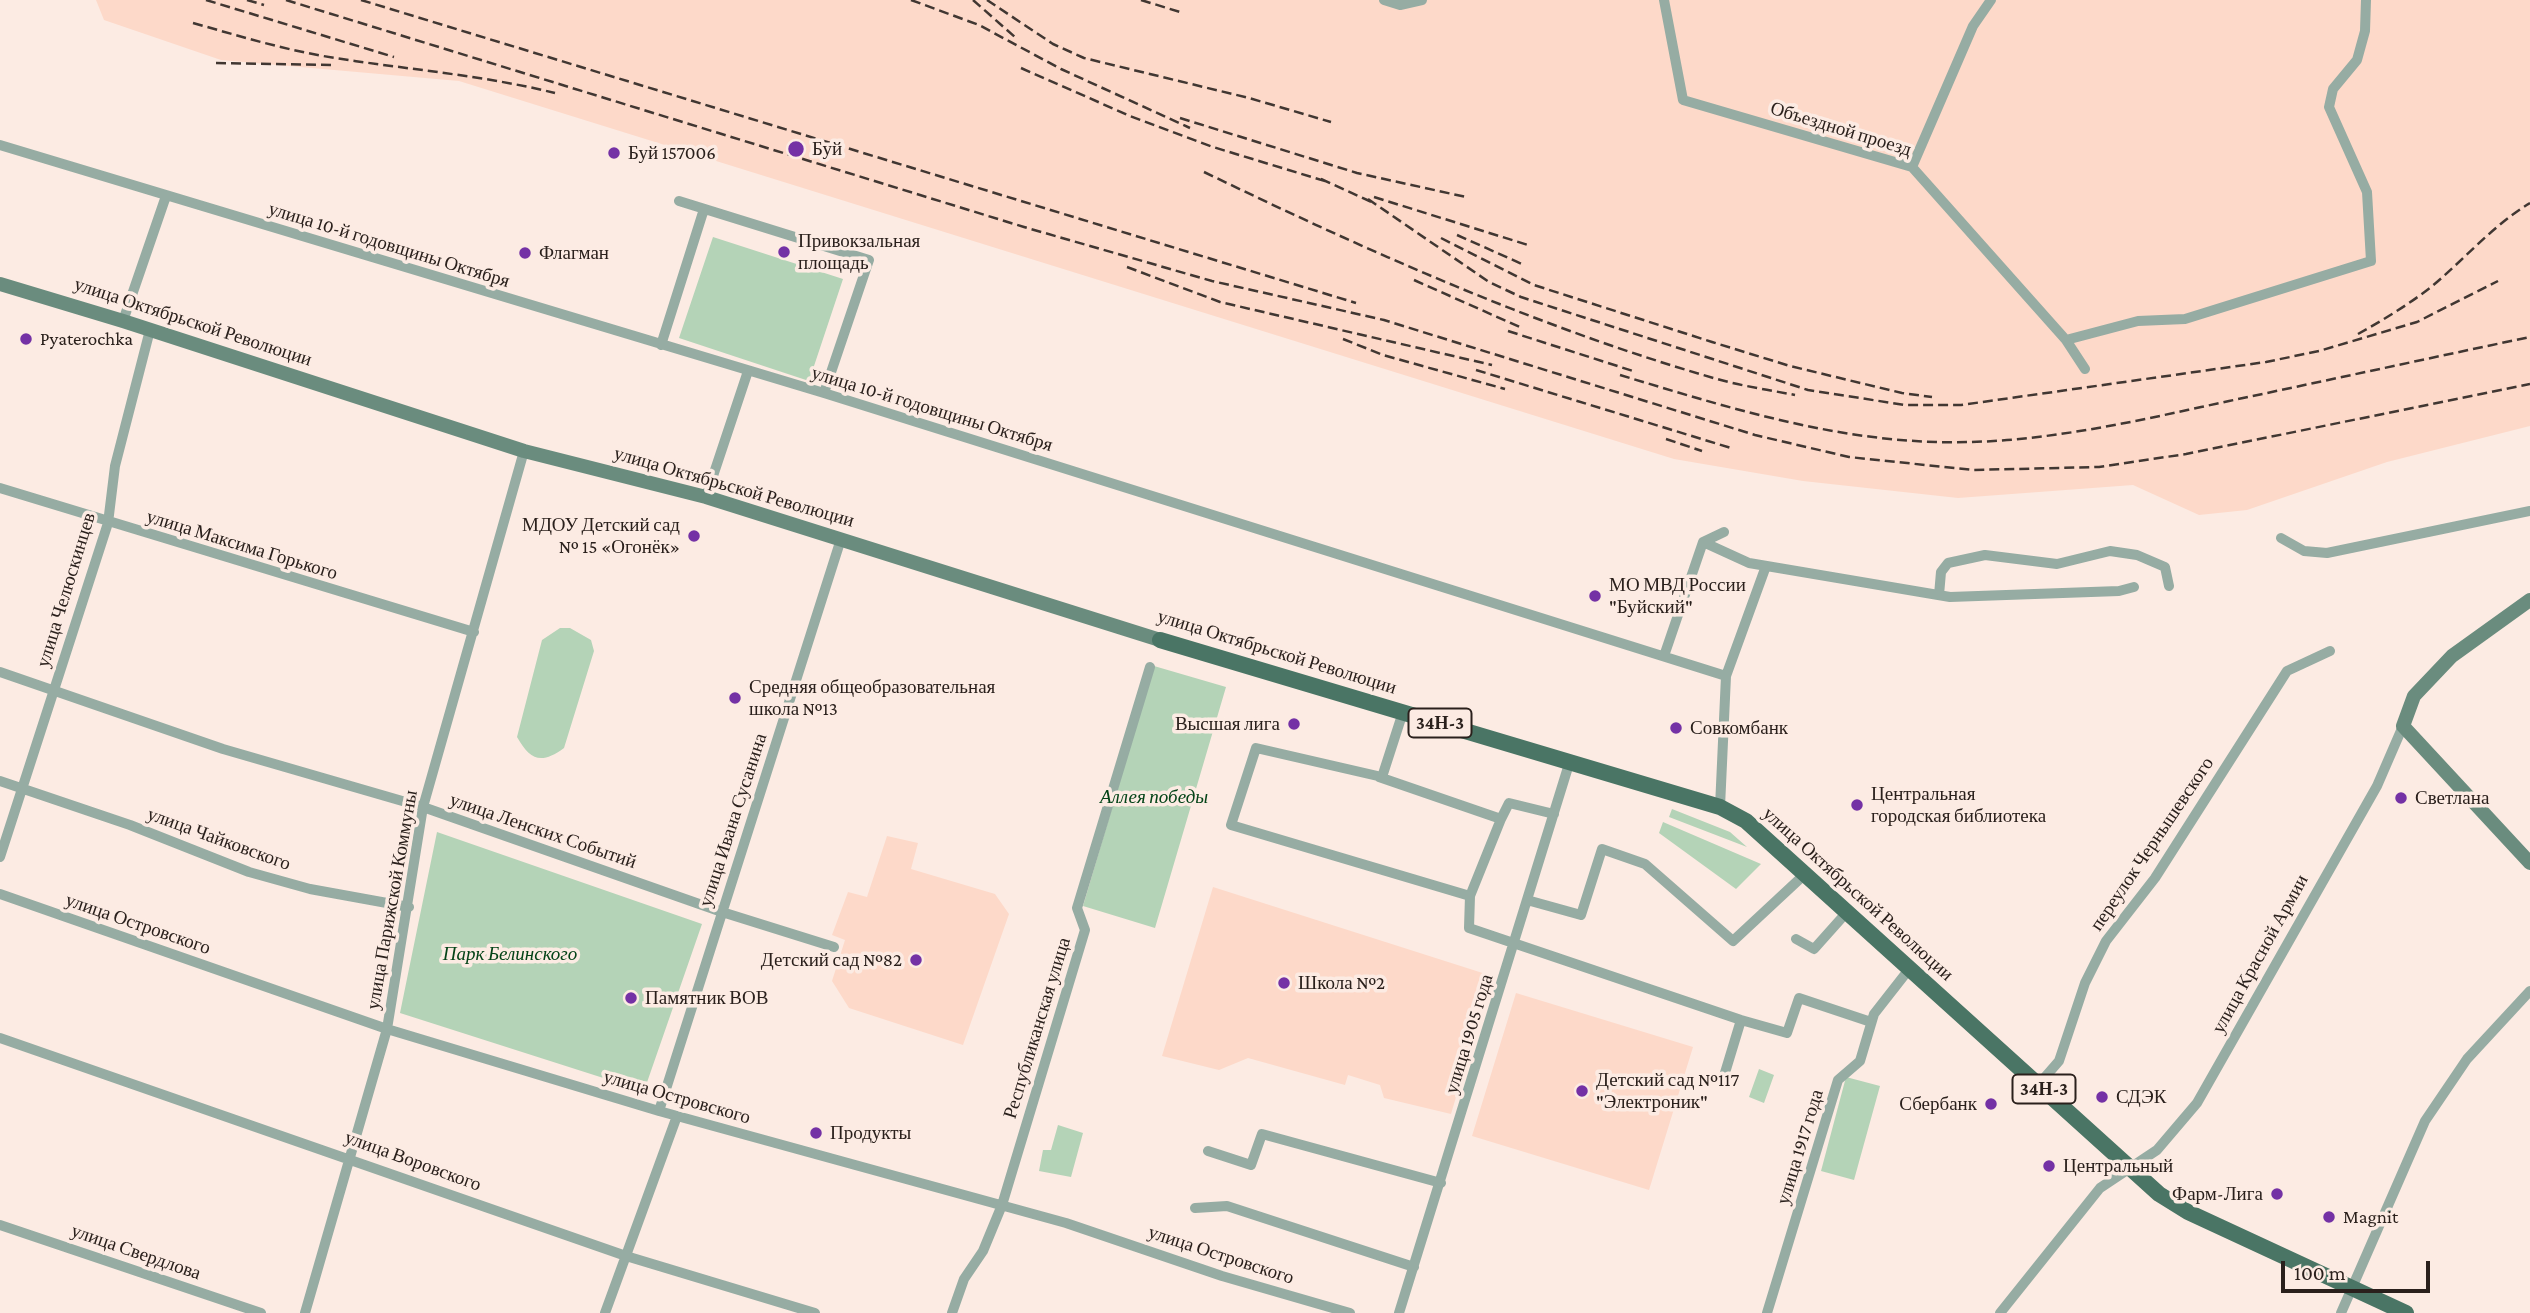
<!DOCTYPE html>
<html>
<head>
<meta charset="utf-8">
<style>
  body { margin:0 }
  #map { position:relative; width:2530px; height:1313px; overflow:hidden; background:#fcebe3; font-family:"Crimson Pro",serif }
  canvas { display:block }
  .scale { position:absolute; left:2281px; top:1261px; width:149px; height:32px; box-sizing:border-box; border:4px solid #2a201c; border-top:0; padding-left:9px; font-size:21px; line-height:24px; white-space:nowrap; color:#2a201c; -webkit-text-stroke:5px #fcebe3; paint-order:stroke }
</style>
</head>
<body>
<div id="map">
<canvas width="2530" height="1313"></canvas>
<div class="scale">100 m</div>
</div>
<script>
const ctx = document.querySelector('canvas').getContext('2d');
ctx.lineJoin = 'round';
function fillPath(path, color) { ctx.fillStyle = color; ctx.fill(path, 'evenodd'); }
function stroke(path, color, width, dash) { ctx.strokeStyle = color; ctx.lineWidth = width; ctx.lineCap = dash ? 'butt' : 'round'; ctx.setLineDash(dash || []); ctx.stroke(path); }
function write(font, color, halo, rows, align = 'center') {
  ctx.font = font + ' "Crimson Pro",serif'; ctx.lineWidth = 7; ctx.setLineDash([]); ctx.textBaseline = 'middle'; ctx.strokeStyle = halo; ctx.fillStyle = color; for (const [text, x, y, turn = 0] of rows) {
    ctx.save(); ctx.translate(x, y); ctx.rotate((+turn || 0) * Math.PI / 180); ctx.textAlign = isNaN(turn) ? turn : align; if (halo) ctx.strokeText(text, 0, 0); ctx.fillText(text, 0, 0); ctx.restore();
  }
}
const built = new Path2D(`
  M96 0H2530V426L2387 462 2247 510 2199 515 2133 485 1958 498 1803 481 1674 459 459 81 221 60 104 20Z
  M887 836 918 843 911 869 995 894 1009 914 963 1045 849 1008 832 981 845 940 832 935 848 892 867 897Z
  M1213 887 1492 976 1451 1114 1384 1098 1380 1085 1348 1075 1345 1085 1248 1058 1219 1070 1162 1056Z
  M1516 993 1693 1047 1649 1190 1472 1136Z`);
const green = new Path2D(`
  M713 237 843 279 809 381 679 338Z
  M560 628H570L591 640 594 651 564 748C541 765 530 760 517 737L542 640Z
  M1154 666 1226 687 1155 928 1083 906Z
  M1672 809 1730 832 1747 847 1669 817Z
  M1663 822 1761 864 1736 889 1659 833Z
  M437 832 702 924 644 1091 400 1013Z
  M1759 1069 1774 1075 1764 1103 1749 1097Z
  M1846 1077 1880 1086 1854 1180 1821 1171Z
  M1058 1125 1083 1133 1071 1177 1039 1171 1043 1150H1051Z`);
const street = new Path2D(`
  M1384 0 1400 5 1422 0
  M1664 0 1683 100 1912 167 2066 340 2085 369
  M0 145 824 393 1726 676
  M1912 167 1973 26 1991 0
  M679 201 869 260 824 393
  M123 321 166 196
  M2066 340 2138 321 2185 319 2371 261 2367 192 2329 107 2333 89 2357 60 2365 31 2366 0
  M661 345 704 209
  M0 488 474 632
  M706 497 748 371
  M2281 538 2304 551 2327 553 2530 511
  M1703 542 1749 563 1950 597 2119 591 2134 587
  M1939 595 1941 572 1948 563 1985 555 2057 564 2110 551 2137 555 2165 567 2169 586
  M1664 656 1703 542 1724 532
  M0 672 223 749 423 807 722 912 834 947
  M1403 712 1382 777 1256 748 1231 825 1470 896 1469 928 1741 1020 1787 1033 1799 998 1871 1022
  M1379 777 1501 819 1509 803 1554 814
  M0 781 130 825 249 872 310 889 409 907
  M1720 807 1726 676 1766 566
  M0 857 108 523 115 466 150 330
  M0 894 387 1029 659 1111 1066 1223 1222 1276 1350 1313
  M1470 896 1501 819
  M1527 900 1581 915 1602 849 1645 864 1733 941 1805 874
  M1796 939 1814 949 1847 912
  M0 1038 626 1256 815 1313
  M1724 1076 1741 1020
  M2039 1084 2059 1061 2085 983 2106 941 2155 878 2287 671 2330 651
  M659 1111 841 539
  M1208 1151 1251 1165 1262 1134 1441 1183
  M1195 1208 1227 1206 1414 1267
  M0 1225 261 1313
  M305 1313 387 1029 423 807 524 451
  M605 1313 677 1116
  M952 1313 964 1279 983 1251 1002 1205 1085 930 1077 908 1150 667
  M1399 1313 1569 764
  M1767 1313 1838 1080 1860 1061 1874 1014 1910 968
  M2000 1313 2100 1188 2157 1150 2197 1103 2377 786 2403 726
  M2341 1313 2425 1121 2467 1059 2530 991`);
const secondary = new Path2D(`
  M0 284 123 321 524 451 706 497 1160 640
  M2530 600 2452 656 2414 696 2403 726 2530 863`);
const primary = new Path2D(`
  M1160 640 1720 807 1746 821 2159 1194 2188 1212 2406 1313`);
const rail = new Path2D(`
  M206 0 394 57
  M247 0 264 5
  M286 0 1024 227 1212 281 1384 320 1755 435 1849 457 1973 470 2099 467 2186 454 2530 384
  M361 0 1356 303
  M911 0 979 25 1061 69 1190 128
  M973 0 1016 38
  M987 0 1053 44 1084 58 1249 98 1331 122
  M1141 0 1180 12
  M193 23C236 35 278 48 323 56 400 69 478 74 555 93
  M216 63 331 65
  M1021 68 1130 116 1213 147 1328 182
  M1180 118 1357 173 1466 197
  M1204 172C1370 252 1539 328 1717 379 1742 386 1769 390 1795 395
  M1321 179 1376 204
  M1374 197 1528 245
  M1368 199 1489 282 1521 297 1808 390 1905 405H1961L2266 362 2319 351 2417 322 2498 281
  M1457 235 1522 264
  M1441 238 1534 285 1712 342 1790 366 1902 393 1932 397
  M1127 267 1220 302 1492 365
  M1414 280 1522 328
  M1508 331 1633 371
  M2358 334C2383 320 2408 305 2431 287 2465 259 2492 226 2530 203
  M1343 339 1383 355 1505 389
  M1476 370 1731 448
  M1620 375C1723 406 1827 439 1936 442 2035 445 2132 422 2229 401 2329 380 2430 358 2530 337
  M1666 439 1702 451`);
const markers = [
  [796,149,9,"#7431a5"],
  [614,153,7,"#7431a5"],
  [784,252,7,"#7431a5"],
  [525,253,7,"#7431a5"],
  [26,339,7,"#7431a5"],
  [694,536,7,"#7431a5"],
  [1595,596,7,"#7431a5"],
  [735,698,7,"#7431a5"],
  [1294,724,7,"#7431a5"],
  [1676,728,7,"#7431a5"],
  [2401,798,7,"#7431a5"],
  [1857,805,7,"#7431a5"],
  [916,960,7,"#7431a5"],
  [1284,983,7,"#7431a5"],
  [631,998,7,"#7431a5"],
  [1582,1091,7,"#7431a5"],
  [2102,1097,7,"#7431a5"],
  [1991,1104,7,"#7431a5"],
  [816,1133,7,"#7431a5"],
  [2049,1166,7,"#7431a5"],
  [2277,1194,7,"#7431a5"],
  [2329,1217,7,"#7431a5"]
];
const shields = [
  [1440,723,63],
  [2044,1089,63]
];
const shieldNames = [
  ["34Н-3",1440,723],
  ["34Н-3",2044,1089]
];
const streetNames = [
  ["Объездной проезд",1841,129,17],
  ["улица 10-й годовщины Октября",389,245,17],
  ["улица Октябрьской Революции",193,322,18],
  ["улица 10-й годовщины Октября",932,409,17],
  ["улица Октябрьской Революции",734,487,16],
  ["улица Максима Горького",242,545,17],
  ["улица Челюскинцев",66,590,-73],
  ["улица Октябрьской Революции",1277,652,17],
  ["улица Ивана Сусанина",733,820,-72],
  ["улица Ленских Событий",543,831,19],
  ["улица Чайковского",219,839,20],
  ["переулок Чернышевского",2152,844,-56],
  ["улица Октябрьской Революции",1858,894,42],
  ["улица Парижской Коммуны",392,900,-80],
  ["улица Островского",138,924,19],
  ["улица Красной Армии",2260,954,-61],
  ["Республиканская улица",1037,1028,-73],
  ["улица 1905 года",1469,1034,-73],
  ["улица Островского",677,1097,16],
  ["улица 1917 года",1800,1147,-73],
  ["улица Воровского",413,1161,20],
  ["улица Свердлова",136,1252,19],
  ["улица Островского",1221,1255,18]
];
const poiNames = [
  ["Буй",812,149],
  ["Буй 157006",628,153],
  ["Привокзальная",798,241],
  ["площадь",798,263],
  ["Флагман",539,253],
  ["Pyaterochka",40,339],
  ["МДОУ Детский сад",680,525,"right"],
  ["№ 15 «Огонёк»",680,547,"right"],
  ["МО МВД России",1609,585],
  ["\"Буйский\"",1609,607],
  ["Средняя общеобразовательная",749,687],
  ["школа №13",749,709],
  ["Высшая лига",1280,724,"right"],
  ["Совкомбанк",1690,728],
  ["Центральная",1871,794],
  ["городская библиотека",1871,816],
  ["Светлана",2415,798],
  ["Детский сад №82",902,960,"right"],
  ["Школа №2",1298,983],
  ["Памятник ВОВ",645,998],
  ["Детский сад №117",1596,1080],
  ["\"Электроник\"",1596,1102],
  ["СДЭК",2116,1097],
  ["Сбербанк",1977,1104,"right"],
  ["Продукты",830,1133],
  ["Центральный",2063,1166],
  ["Фарм-Лига",2263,1194,"right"],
  ["Magnit",2343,1217]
];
const parkNames = [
  ["Аллея победы",1154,797],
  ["Парк Белинского",510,954]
];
fillPath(built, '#fdd9c9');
fillPath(green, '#b4d3b7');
stroke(street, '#96aca3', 10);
stroke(secondary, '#6a8c7e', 14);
stroke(primary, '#4a7565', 16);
stroke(rail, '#413732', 2.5, [10, 5]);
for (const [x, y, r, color] of markers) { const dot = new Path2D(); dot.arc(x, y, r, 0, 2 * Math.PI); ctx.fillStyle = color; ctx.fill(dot); stroke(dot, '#fcebe3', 2.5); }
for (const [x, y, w] of shields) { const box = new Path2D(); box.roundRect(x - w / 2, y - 14.5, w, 29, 5); ctx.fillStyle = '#fcebe3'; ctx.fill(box); stroke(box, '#2a201c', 2); }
write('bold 18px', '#2a201c', null, shieldNames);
write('19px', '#2a201c', '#fcebe3', streetNames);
write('19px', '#2a201c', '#fcebe3', poiNames, 'left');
write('italic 19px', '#034317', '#fcebe3', parkNames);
</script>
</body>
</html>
